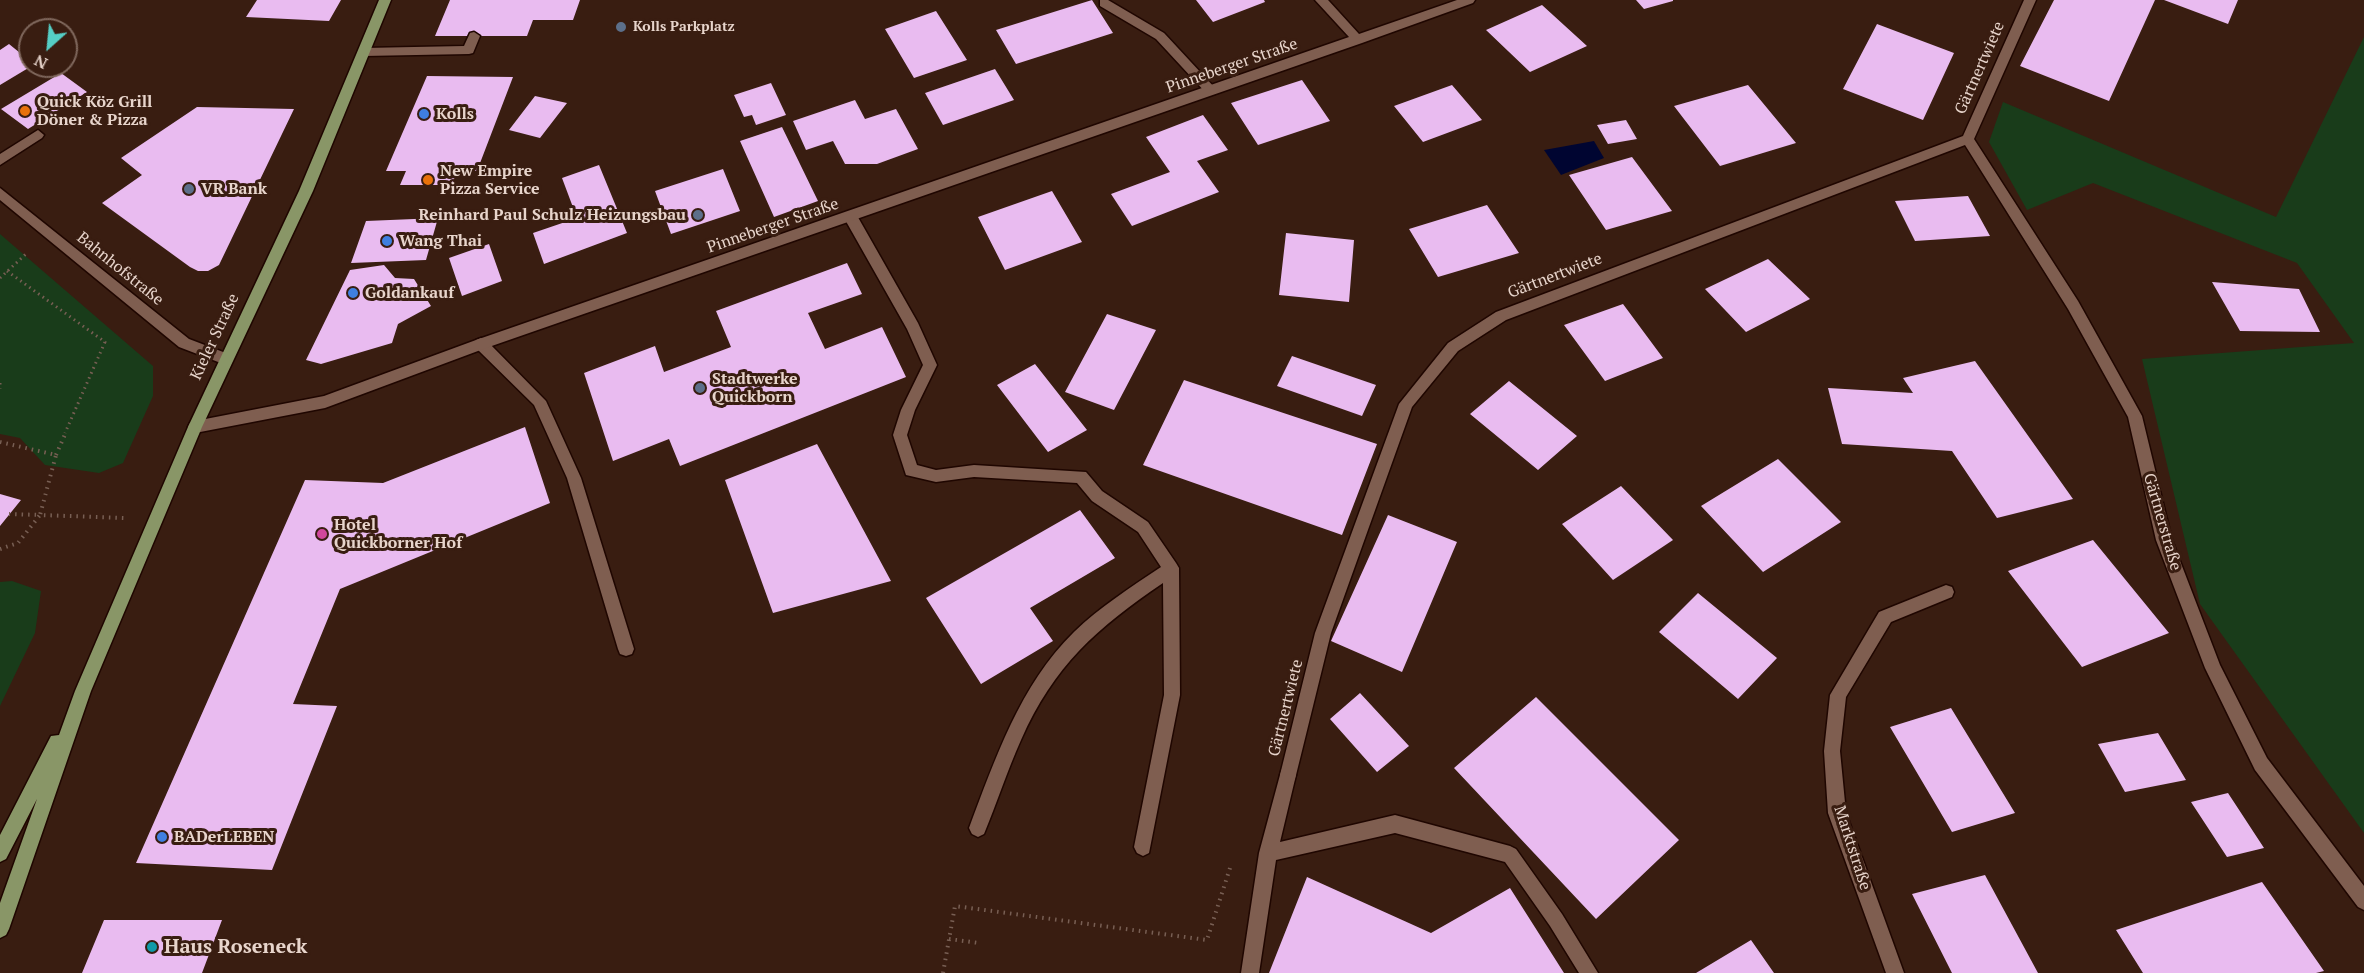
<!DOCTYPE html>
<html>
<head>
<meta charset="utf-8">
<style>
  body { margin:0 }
  #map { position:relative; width:2364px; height:973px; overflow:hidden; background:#391d11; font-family:"PT Serif",serif }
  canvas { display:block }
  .north { position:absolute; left:18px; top:18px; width:60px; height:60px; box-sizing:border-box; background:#391d11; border:2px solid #7f675c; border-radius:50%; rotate:207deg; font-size:16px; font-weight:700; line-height:24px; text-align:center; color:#e8d5cc }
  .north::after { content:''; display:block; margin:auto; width:21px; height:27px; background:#55cec5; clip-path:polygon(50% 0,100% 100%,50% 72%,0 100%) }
</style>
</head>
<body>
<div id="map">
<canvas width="2364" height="973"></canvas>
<div class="north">N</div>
</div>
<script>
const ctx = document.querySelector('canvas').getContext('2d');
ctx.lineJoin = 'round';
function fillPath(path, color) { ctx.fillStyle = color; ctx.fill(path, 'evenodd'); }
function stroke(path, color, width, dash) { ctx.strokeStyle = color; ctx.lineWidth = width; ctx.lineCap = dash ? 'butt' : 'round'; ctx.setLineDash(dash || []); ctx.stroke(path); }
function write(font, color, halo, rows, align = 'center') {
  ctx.font = font + ' "PT Serif",serif'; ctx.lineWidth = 6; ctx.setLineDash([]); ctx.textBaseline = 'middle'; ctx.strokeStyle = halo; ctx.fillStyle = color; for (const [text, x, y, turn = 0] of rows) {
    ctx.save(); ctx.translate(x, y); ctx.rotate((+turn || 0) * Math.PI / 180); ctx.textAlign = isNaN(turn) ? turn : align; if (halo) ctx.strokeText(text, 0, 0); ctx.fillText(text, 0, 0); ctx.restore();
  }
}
const green = new Path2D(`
  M2364 37V833L2200 604 2142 359 2354 343 2297 263 2093 183 2027 210 1989 142 2003 102 2276 217Z
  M0 234 153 366V396L123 463 99 473 45 465 20 438 0 434Z
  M12 581 41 591 35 633 0 706V582Z`);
const water = new Path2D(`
  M1594 141 1604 158 1561 175 1544 150Z`);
const building = new Path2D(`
  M257 0H341L329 21 246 17Z
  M450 0H580L573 20H533L527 36H435Z
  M1092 0 1113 33 1016 64 996 30Z
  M1196 0H1264L1265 2 1213 22Z
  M1636 0H1673V1L1644 9Z
  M2054 0H2155L2109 101 2020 66Z
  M2164 0H2238L2228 24Z
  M1542 5 1587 46 1530 72 1486 30Z
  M936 11 967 60 914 78 885 29Z
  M1877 24 1954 53 1923 120 1843 89Z
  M9 44 30 61V67L0 85V50Z
  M995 69 1014 100 943 125 925 93Z
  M61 73 87 92 28 129 1 109Z
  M427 76 513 77 477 171H457L452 185H400L406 171H386Z
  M1302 80 1330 121 1258 145 1231 103Z
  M771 83 786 115 756 125 752 115 744 117 734 95Z
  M1452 85 1482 120 1423 142 1394 106Z
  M1748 85 1796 143 1720 166 1674 106Z
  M535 96 567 103 540 138 509 130Z
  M855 100 865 119 896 109 918 149 877 164H845L833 141 806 150 793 121Z
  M197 107 294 109 219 265 208 271H198L190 267 102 203 142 175 121 158Z
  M1203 115 1228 150 1197 161 1219 192 1132 226 1111 194 1170 172 1146 137Z
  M1626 120 1637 139 1608 144 1597 125Z
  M782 127 818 201 774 217 740 141Z
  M1632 157 1672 211 1606 230 1569 175Z
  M599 165 627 233 544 264 533 233 577 218 562 178Z
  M723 169 740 211 671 234 655 191Z
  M1052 191 1082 242 1005 270 978 217Z
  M1968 196 1990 236 1915 241 1895 201Z
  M1487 205 1519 253 1438 277 1409 229Z
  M438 218 426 260 351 263 366 221Z
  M1286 233 1354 240 1349 302 1279 295Z
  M489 244 502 281 462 296 449 258Z
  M1768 259 1810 299 1746 332 1705 289Z
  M847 263 862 294 808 313 825 349 882 327 906 377 680 466 669 439 613 461 584 373 655 346 664 372 731 347 716 311Z
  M384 265 395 278 414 279 431 306 398 324 392 343 321 364 306 360 350 270Z
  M2212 282 2299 289 2320 332 2240 331Z
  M1623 304 1663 358 1605 381 1564 325Z
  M1107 314 1156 330 1114 410 1065 392Z
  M1292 356 1376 385 1362 416 1277 386Z
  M1975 361 2073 499 1997 518 1952 451 1842 444 1828 388 1913 393 1903 378Z
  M1035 364 1087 430 1048 452 997 385Z
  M1184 380 1377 444 1342 535 1143 465Z
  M1509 381 1577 436 1538 470 1470 414Z
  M525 427 550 503 340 589 293 704 337 706 272 870 136 863 305 480 383 483Z
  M817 444 891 581 773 613 725 480Z
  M1778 459 1841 522 1763 572 1701 506Z
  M1621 486 1673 540 1613 580 1562 524Z
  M0 494 21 500 0 526Z
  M1080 510 1115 558 1030 608 1053 641 981 684 926 598Z
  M1388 515 1457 542 1402 672 1331 641Z
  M2093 540 2169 633 2082 667 2008 571Z
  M1698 593 1777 658 1738 699 1659 632Z
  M1360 693 1409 746 1377 772 1330 719Z
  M1536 697 1679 840 1596 919 1454 768Z
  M1951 708 2015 813 1952 832 1890 727Z
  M2158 733 2186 780 2125 792 2098 744Z
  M2228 793 2264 848 2227 857 2191 802Z
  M1985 875 2038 973H1952L1912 894Z
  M1307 877 1431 933 1510 888 1564 973H1269Z
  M2262 882 2324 971 2316 973H2143L2116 930Z
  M104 920H222L202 973H82Z
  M1751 940 1774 973H1696Z`);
const pathFar1 = new Path2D(`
  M7 271 105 342 65 433
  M0 278 28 252
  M0 383V389`);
const path = new Path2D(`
  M0 442 56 455 40 515 9 514
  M56 455 66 432
  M0 549 18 543 40 515 124 518
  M949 939 979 943
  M943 973 955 906 1207 940 1230 868`);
const lane = new Path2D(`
  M1100 0H1108L1164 33 1215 88 1217 91 1215 94H1207L1156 39 1100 6Z
  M474 32 480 36 473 53 469 54 364 56 358 52 364 48 464 46 470 33Z
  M38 130 44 135 42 138 0 165V154Z
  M850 211 855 212 918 323 937 365 915 410 907 435 917 465 936 470 974 465 1086 472 1102 491 1148 522 1176 563 1179 568 1180 695 1149 853 1143 856 1137 853 1134 847 1164 695 1163 583C1097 628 1054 665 1021 740 1007 771 997 803 984 834L978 837 972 834 969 828C995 759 1020 685 1074 632 1100 607 1131 587 1161 567L1138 532 1092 501 1077 483 974 477 936 482 906 475 893 435 901 410 923 365 907 329 843 216Z
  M481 338 486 340 546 401 581 478 634 649 632 654 626 656 620 654 618 649 567 478 534 405 476 348 474 344 476 340Z
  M1288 767 1294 769 1296 775 1280 842 1395 815 1510 846 1516 849 1562 914 1598 973H1579L1550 926 1505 862 1395 833 1276 860 1259 973H1241L1259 853 1280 775 1282 769Z`);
const street = new Path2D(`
  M1315 0H1328L1359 34 1457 0H1475L1473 3 1362 43 486 348 325 408 195 433 190 431 188 427 190 423 195 421 324 396 476 340 1349 37Z
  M2024 0H2036L1974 139 2078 301 2142 416 2172 540 2220 665 2267 758 2364 886V910L2358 907 2255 770 2205 668 2156 540 2128 417 2068 309 1965 145 1506 320 1458 351 1412 407 1331 633 1296 775 1294 781 1288 783 1282 781 1280 775 1315 633 1399 404 1448 343 1496 312 1963 136Z
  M0 188 189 339 231 355 233 359 231 363 226 365 179 347 0 200Z
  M1946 585 1952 587 1954 592 1952 597 1891 622 1846 697 1840 751 1846 813 1904 973H1886L1828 813 1824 751 1830 695 1879 612Z`);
const primary = new Path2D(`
  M379 0H391L313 191 202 427 91 691 9 929 6 935 0 938V903L37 799 6 859 0 862V835L51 736 59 735 75 691 188 427 299 191Z`);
const markers = [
  [621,27,6,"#5c6f8a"],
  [25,111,6,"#e8710a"],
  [424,114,6,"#3f7fe0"],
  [428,180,6,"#e8710a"],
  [189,189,6,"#5c6f8a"],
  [698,215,6,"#5c6f8a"],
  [387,241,6,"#3f7fe0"],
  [353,293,6,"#3f7fe0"],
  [700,388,6,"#5c6f8a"],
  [322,534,6,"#d1479c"],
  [162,837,6,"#3f7fe0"],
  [152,947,6,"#0f9aa8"]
];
const farPoinames = [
  ["Kolls Parkplatz",633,27]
];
const streetNames = [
  ["Pinneberger Straße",1232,66,-19],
  ["Gärtnertwiete",1980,68,-66],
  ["Pinneberger Straße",773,226,-19],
  ["Bahnhofstraße",120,269,39],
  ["Gärtnertwiete",1555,276,-21],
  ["Kieler Straße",215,337,-65],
  ["Gärtnerstraße",2162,522,74],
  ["Gärtnertwiete",1286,708,-76],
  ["Marktstraße",1852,848,72]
];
const poiNames = [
  ["Quick Köz Grill",37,102],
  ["Döner & Pizza",37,120],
  ["Kolls",436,114],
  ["New Empire",440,171],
  ["Pizza Service",440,189],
  ["VR Bank",201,189],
  ["Reinhard Paul Schulz Heizungsbau",686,215,"right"],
  ["Wang Thai",399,241],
  ["Goldankauf",365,293],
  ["Stadtwerke",712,379],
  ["Quickborn",712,397],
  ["Hotel",334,525],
  ["Quickborner Hof",334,543],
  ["BADerLEBEN",174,837]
];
const nearPoinames = [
  ["Haus Roseneck",164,947]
];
fillPath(green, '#193c1a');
fillPath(water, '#000531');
fillPath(building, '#e9bbf0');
stroke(lane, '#1f0600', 3);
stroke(street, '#1f0600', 3);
stroke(primary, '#1f0600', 3);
stroke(pathFar1, '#785f54', 3, [1.5, 4]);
stroke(path, '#785f54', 4, [1.5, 5]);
fillPath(lane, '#7f5e50');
fillPath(street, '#7f5e50');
fillPath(primary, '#899667');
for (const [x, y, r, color] of markers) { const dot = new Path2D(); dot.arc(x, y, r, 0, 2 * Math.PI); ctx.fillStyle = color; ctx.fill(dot); stroke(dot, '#391d11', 2); }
write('bold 14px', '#e8d5cc', '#391d11', farPoinames, 'left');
write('16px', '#e8d5cc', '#391d11', streetNames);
write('bold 16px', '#e8d5cc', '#391d11', poiNames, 'left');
write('bold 20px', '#e8d5cc', '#391d11', nearPoinames, 'left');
</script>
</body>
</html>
